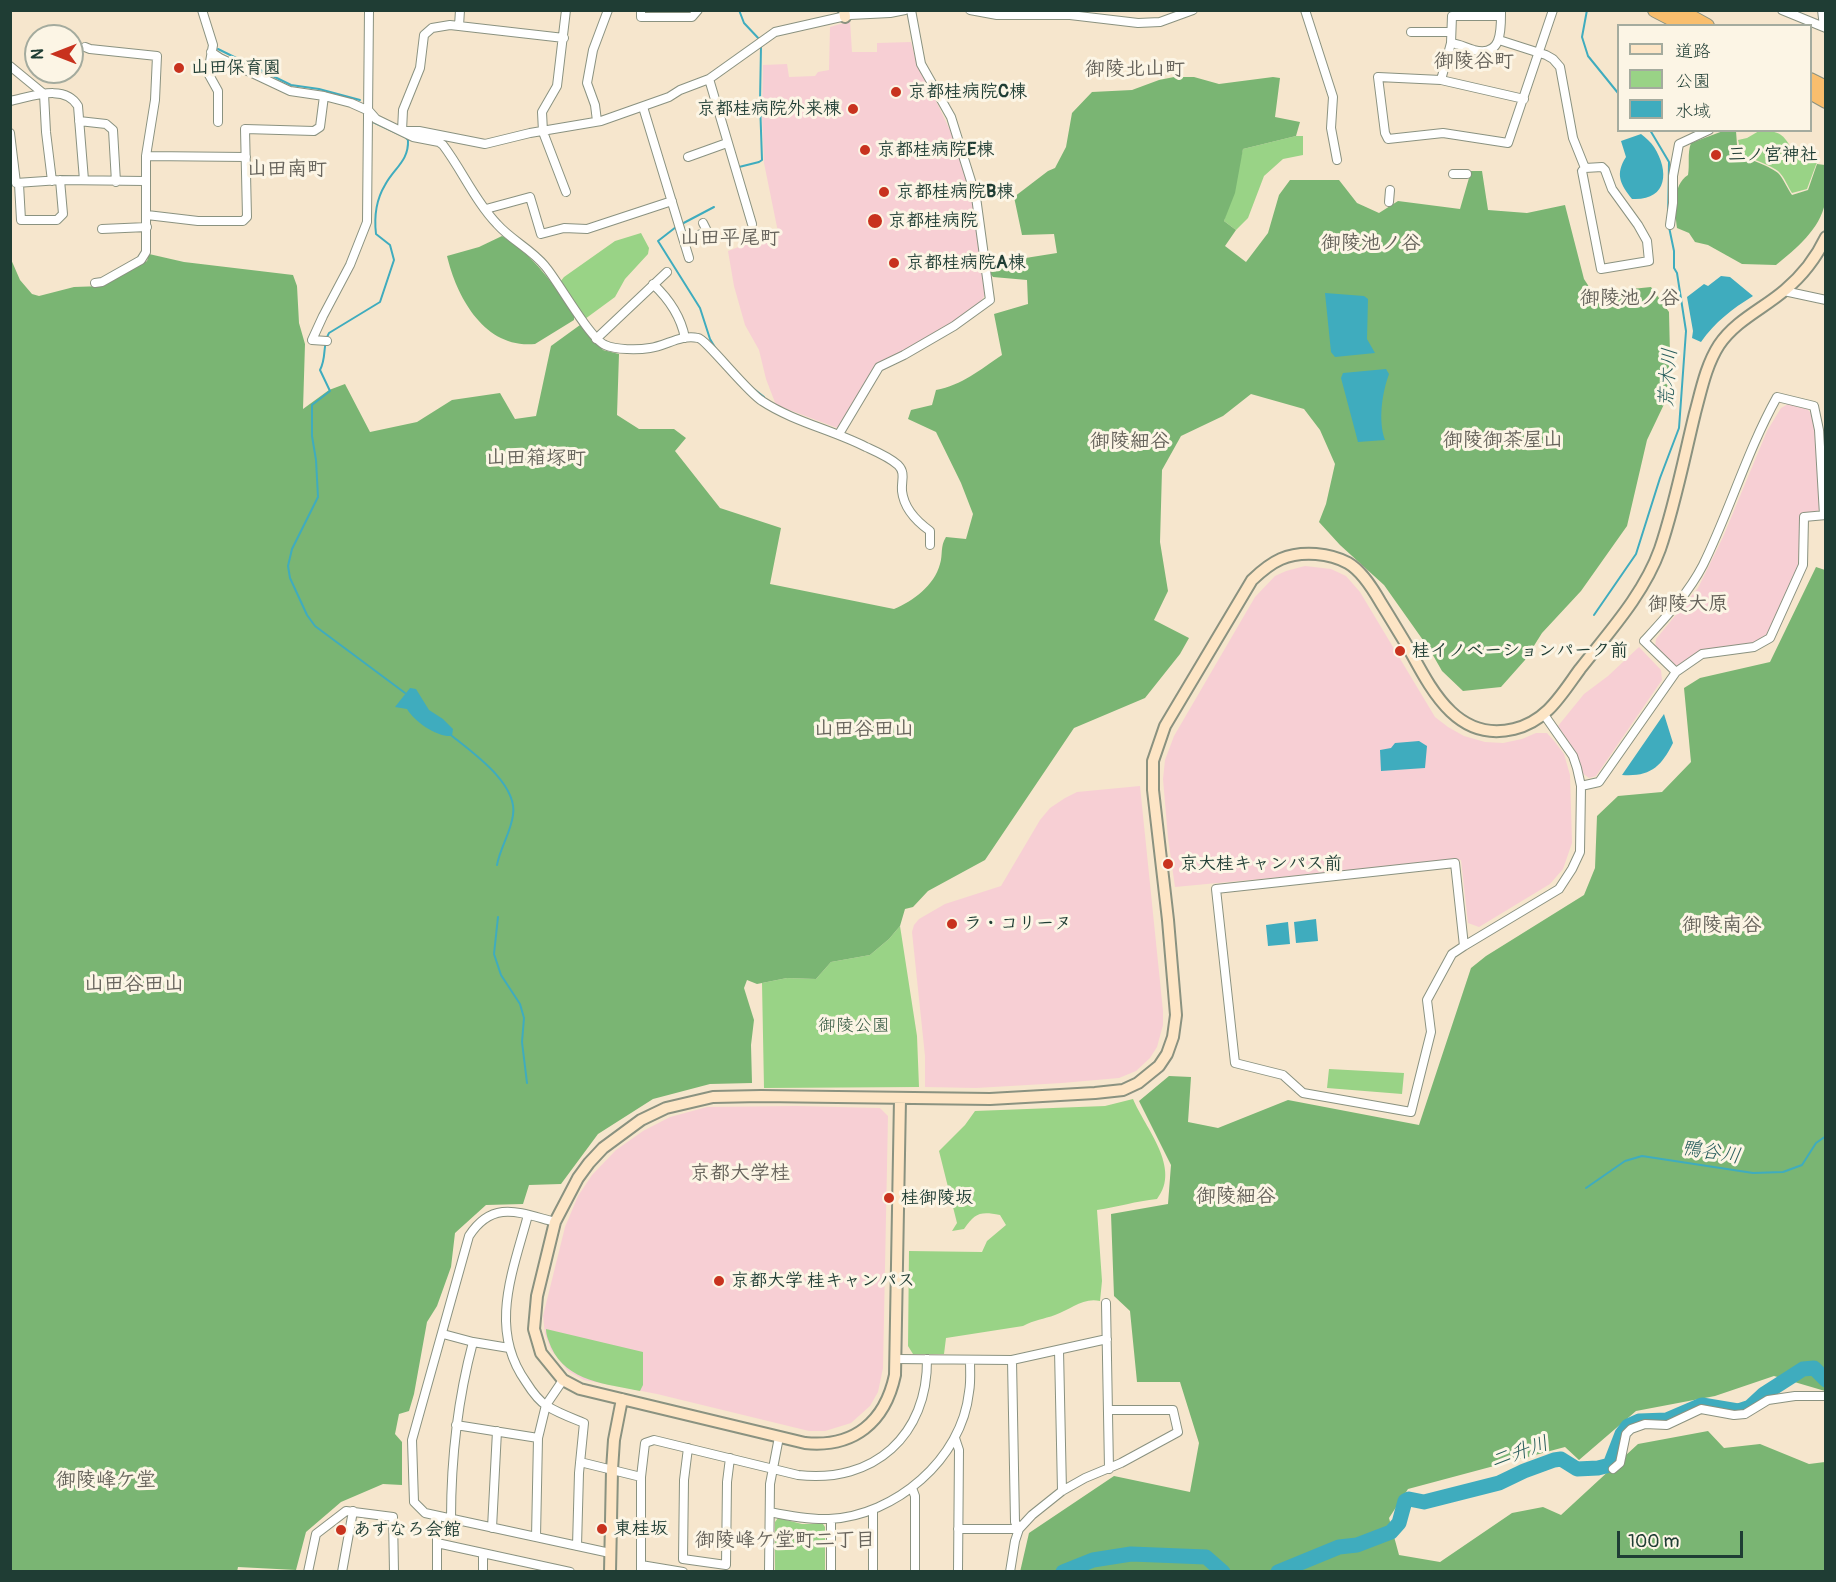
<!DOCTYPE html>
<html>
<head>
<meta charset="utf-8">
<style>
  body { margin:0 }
  #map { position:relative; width:1836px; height:1582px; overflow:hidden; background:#f6e6cd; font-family:Pangolin,"Klee One",sans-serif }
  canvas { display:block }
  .frame { position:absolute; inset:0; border:12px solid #1f3d34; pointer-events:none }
  .legend { position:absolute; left:1617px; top:24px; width:195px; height:108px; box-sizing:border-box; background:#fcf5e5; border:2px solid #a4ab9e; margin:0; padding:8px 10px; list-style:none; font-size:18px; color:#1f3d34 }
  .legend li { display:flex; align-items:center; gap:12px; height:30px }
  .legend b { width:30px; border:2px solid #a4ab9e }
  .north { position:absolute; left:24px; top:24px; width:60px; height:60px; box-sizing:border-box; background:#fcf5e5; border:2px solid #a4ab9e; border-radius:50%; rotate:270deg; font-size:16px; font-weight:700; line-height:24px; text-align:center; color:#1f3d34 }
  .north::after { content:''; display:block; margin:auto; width:21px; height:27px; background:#c8321e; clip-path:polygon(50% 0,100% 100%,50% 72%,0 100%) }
  .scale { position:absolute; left:1617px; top:1531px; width:126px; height:27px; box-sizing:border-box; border:3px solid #1f3d34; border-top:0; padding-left:8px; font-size:18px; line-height:21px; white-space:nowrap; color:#1f3d34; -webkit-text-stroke:4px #fcf5e5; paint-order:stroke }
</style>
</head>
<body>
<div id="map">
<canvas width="1836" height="1582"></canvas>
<div class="frame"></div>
<ul class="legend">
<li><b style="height:8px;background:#fde5c5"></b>道路</li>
<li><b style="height:16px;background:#99d386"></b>公園</li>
<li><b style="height:16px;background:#3facbe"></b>水域</li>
</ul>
<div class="north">N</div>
<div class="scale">100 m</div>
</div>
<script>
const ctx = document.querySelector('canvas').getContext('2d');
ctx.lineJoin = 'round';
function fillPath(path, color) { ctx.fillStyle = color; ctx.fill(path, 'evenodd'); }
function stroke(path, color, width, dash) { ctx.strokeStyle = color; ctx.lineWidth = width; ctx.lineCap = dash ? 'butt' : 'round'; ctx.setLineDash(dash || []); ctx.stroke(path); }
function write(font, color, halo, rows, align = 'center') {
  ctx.font = font + ' Pangolin,"Klee One",sans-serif'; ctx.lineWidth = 6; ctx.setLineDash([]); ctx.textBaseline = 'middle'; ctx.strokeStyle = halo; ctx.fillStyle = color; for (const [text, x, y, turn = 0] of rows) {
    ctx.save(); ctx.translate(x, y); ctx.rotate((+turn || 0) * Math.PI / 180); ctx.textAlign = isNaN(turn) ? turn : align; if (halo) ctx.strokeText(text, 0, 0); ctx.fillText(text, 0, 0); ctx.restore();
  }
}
const built = new Path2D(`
  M850 21 852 52H877V43L911 42 915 57 960 151 970 181 985 295 981 301 953 322 916 344 879 363 840 429 776 405 766 379 759 350 745 325 734 286 728 251 778 232 764 163 762 115 763 65 787 64 789 77 815 76 818 72 829 70 830 27Z
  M1788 404 1807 409 1812 414 1816 433 1820 508 1816 513 1801 514 1798 567 1767 637 1756 644 1702 651 1680 666 1673 665 1655 648 1656 639 1698 588 1723 537 1767 431 1781 408Z
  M1305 566 1331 569 1346 576 1360 592 1435 717 1448 727 1464 736 1485 742 1503 743 1522 739 1536 733H1547L1555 742 1564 754 1570 775 1572 843 1563 869 1550 884 1479 927 1468 923 1461 860 1175 887 1168 838 1163 779 1165 760 1174 736 1255 597 1275 576 1286 571Z
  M1639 647 1661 670 1662 680 1596 776 1589 778 1582 773 1575 752 1558 726 1584 694 1608 676Z
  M1140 786 1163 1011V1025L1157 1047 1150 1058 1136 1071 1119 1078 1062 1083 976 1088 925 1087V1056L912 932 914 925 919 919 945 904 1001 886 1040 820 1050 808 1065 798 1077 792Z
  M796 1106 880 1108 888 1116 883 1368 878 1392 870 1406 851 1423 825 1431H809L657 1394 584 1380 568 1371 551 1350 545 1334 543 1316 565 1227 578 1196 592 1175 616 1150 643 1131 670 1117 707 1107Z`);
const green = new Path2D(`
  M1759 131C1785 130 1783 137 1797 156H1805L1807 152 1815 156 1817 162 1807 189 1792 193C1788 187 1784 176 1778 171 1774 167 1747 156 1742 156L1738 140 1747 138Z
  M1296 136H1303V155L1283 159 1264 176 1248 218 1236 230 1224 221 1243 149Z
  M641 233 649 248 648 254 625 279 615 297 585 319 560 282 564 277 615 241Z
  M900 926 917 1036 919 1087 764 1088 762 983 787 978 816 979 831 962 870 955 889 939Z
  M1329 1069 1404 1073 1402 1094 1327 1088Z
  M1133 1099C1145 1128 1182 1168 1157 1199 1136 1201 1118 1207 1097 1210L1102 1281 1100 1301C1083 1297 1070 1310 1055 1315 1044 1319 1034 1320 1023 1326L946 1338 944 1354H913L908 1346 909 1251 982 1252 987 1241 1006 1225 1000 1215C980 1211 975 1213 964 1229L952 1231 957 1223 939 1151 965 1125 975 1111 1105 1106Z
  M546 1329 643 1352V1385L640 1391C607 1384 567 1382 551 1347 549 1341 546 1336 546 1329Z
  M778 1518 802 1524H823L825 1527V1571H775V1522Z`);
const forest = new Path2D(`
  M1174 77H1194L1219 84 1273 77 1280 78 1275 117 1300 122 1296 136 1243 149 1235 193 1224 221 1236 230 1225 246 1246 262 1268 233 1279 195 1290 180H1339L1357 203 1379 213 1398 201 1460 209 1471 171H1482L1488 210 1527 213 1565 205 1584 279 1593 293 1651 287 1669 312 1670 355 1667 398 1647 440 1627 526 1581 591 1542 633 1525 660 1501 687 1463 691 1442 671 1430 650 1384 585 1340 545 1319 522 1326 504 1335 464 1320 430 1304 409 1251 394 1223 416 1181 436 1162 470 1160 542 1168 591 1154 620 1189 638 1180 654 1145 698 1074 728 985 860 928 891 913 907 905 909 900 926 889 939 870 955 831 962 816 979 787 978 757 984 747 980 744 988 754 1020 751 1045 752 1083 710 1084 653 1099 598 1134 561 1184 529 1185 523 1204 486 1205 455 1233 451 1267 437 1306 427 1322 414 1394 409 1411 399 1414 395 1434 402 1442V1485L383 1484 341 1502 306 1532 296 1570 238 1567 237 1572 11 1571 10 257 20 280 32 294 39 296 74 287 103 286 147 261 149 254 184 262 293 275 297 286 299 323 305 344 303 409 329 390 345 384 370 432 417 422 452 400 500 393 515 419 536 416 551 346 580 325 603 350 619 354 617 415 639 429H674L686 438 675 451 720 508 781 528 770 584 894 609C913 601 934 586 940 564 943 555 940 546 946 537L966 539 973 514 961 483 936 432 908 419 911 410 932 405 936 390C962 385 980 370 1002 355L994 314 1028 304 1027 280 993 277 989 272 994 263 1057 253 1054 234 1022 235 1014 197 1048 171 1055 168 1066 147 1072 113 1092 92 1132 90 1159 80Z
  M1723 131H1736L1737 145 1741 157C1747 157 1773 168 1778 173 1783 178 1787 188 1792 195L1808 190 1817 164 1825 165C1825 177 1828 191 1825 203 1820 229 1796 249 1776 265L1742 264 1708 245 1695 242 1689 233 1677 228C1675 211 1672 185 1688 175 1690 164 1687 154 1691 143Z
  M502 236C534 255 554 285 574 315V320L535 344C485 349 457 298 447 256L479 247Z
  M1816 567 1825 570V1391L1774 1376 1715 1396 1636 1411 1579 1460 1565 1447 1408 1489 1389 1518 1399 1555 1440 1562 1512 1513 1543 1507 1561 1515 1638 1444 1708 1431 1724 1448 1760 1444 1809 1464 1825 1462V1571L1020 1572 1029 1533 1114 1476 1190 1492 1199 1443 1180 1382H1137L1130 1311 1114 1296 1111 1214 1168 1204 1171 1165 1139 1101 1169 1076 1191 1077 1188 1122 1218 1128 1288 1100 1419 1125 1471 968 1486 956 1584 895 1595 868 1597 816 1618 796 1662 792 1691 762 1684 688 1700 678 1770 662Z`);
const water = new Path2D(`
  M1641 134C1646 138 1651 142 1654 147 1670 172 1667 201 1632 199 1620 184 1615 174 1626 157L1621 141Z
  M1721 276 1730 277 1753 296C1732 309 1715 322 1701 342L1692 338 1693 331 1687 297 1704 284 1708 286Z
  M1325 293 1364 296 1368 299 1367 339 1375 353 1335 357 1331 352Z
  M1386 369 1389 374C1382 393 1378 421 1385 440L1358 442 1341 378 1343 373Z
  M410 688 416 689 429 710 443 719 453 729 452 736C436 737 415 722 407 709L395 707Z
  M1664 714 1673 743C1661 767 1650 777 1622 775Z
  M1419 741 1427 746 1425 768 1381 771 1380 750 1391 748 1395 743Z
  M1316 919 1318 941 1296 943 1294 922Z
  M1288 922 1290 944 1268 946 1266 925Z`);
const stream = new Path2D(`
  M739 10 744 23 760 40
  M1587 10 1582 37 1588 56 1618 93
  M218 49 291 85 319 89 360 100
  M373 122 405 137 408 140C409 161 394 168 385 185 376 200 374 217 376 234L390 245 394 260 380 302 329 333C322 345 327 357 320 370L330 391 312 405V436L316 460 318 497 292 549 288 566 290 578 307 615 315 626 405 693
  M1650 130 1669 162 1668 221
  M739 167 759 162 762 160 760 102 761 46
  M714 207 676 227 658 241 700 308 710 339 716 349
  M750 386 764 397
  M1594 615 1636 554 1660 478 1679 428 1686 331 1677 273 1674 268V251L1669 227
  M452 736C473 753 518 784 513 815 511 832 500 848 497 865
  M498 917 494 954 501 975 520 1004 524 1018 522 1042 527 1083
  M1586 1188 1625 1161 1642 1156 1753 1173 1783 1172 1802 1165 1816 1143 1826 1136`);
const river = new Path2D(`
  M1063 1572 1093 1560 1131 1554 1206 1557 1223 1572
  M1278 1572 1339 1547 1357 1545 1391 1532 1399 1523 1405 1501 1409 1499 1424 1502 1499 1483 1524 1471 1554 1460 1561 1459 1577 1469 1598 1468 1610 1465 1622 1434 1628 1426 1639 1421 1667 1420 1702 1405 1738 1411 1750 1407 1764 1394 1803 1369 1814 1368 1826 1380`);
const street = new Path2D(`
  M202 10 213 45 208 73 218 91V122
  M566 10 557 86 542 112 543 132 566 192
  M641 10V17H692L698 10
  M970 10 997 15H1070L1138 23 1160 22 1193 10
  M1305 10 1333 97 1331 128 1337 160
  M1782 10 1826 28
  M1822 10 1824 27
  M459 26 460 10
  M1411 32H1451
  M1499 40 1546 55 1553 59 1560 67 1573 138 1585 168 1582 171 1601 269 1649 261 1647 241 1638 225 1612 189 1605 170 1602 167 1585 168
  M1451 43 1452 16H1501
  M85 47 90 49 157 56 155 100 146 156V252L141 260 102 282 95 283
  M211 52 220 58 290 91 324 96 351 103 369 111 376 119 413 137 439 142 443 145C462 170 475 201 497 224 511 240 531 249 545 266 558 281 590 339 605 345 616 350 638 350 650 348 666 346 681 334 698 338 706 339 747 392 762 401 794 422 833 430 866 447 877 452 889 457 898 465 906 473 901 481 902 491 904 509 916 521 930 531V545
  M10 66 44 94 46 132 52 181
  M709 79 752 224
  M1441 80 1451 43C1460 44 1466 48 1474 50 1503 58 1501 28 1501 10
  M1524 99 1441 80 1378 77 1385 133 1388 139 1443 133 1508 143 1553 10
  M10 101C31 97 65 83 78 106L84 180
  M643 107 689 258
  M79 121 106 124 113 130 116 182
  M597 121 595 105 587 83 593 50 608 10
  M402 131 403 110 420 68 424 35 432 28 450 25 564 38
  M404 131H419L485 144 530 133 601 121 669 97 680 90 709 79 775 32 850 15 890 13 905 10
  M10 133 16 183 60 180 145 181
  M146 156 246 157
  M688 157 727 143
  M1453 174H1467
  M19 184 21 220H57L63 214 60 180
  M1389 202 1390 190
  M486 209 530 197 541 234 564 228 587 229 672 201
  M147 215 198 221H243L247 217 245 129 314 131 320 127 324 96
  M703 223 712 241
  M1670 225 1673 203V176L1679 144 1709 130
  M102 229 147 227
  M684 240 707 232
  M653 284C669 299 681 317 685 338
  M1784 291 1826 300
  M596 339 667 272
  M327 341 312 340 323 316 350 265 367 222 369 10
  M839 434 879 367 904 355 954 326 990 300 976 197 951 117 921 64 911 10
  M1676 672 1644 641C1666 617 1688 594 1703 565 1730 510 1747 451 1777 397L1814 406 1819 430 1824 515
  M1581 786 1599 782 1676 672 1702 654 1754 647 1770 638 1803 565 1804 517 1826 515
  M1464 946 1455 863 1216 889 1235 1063 1283 1075 1303 1093 1411 1112 1431 1032 1427 1000 1452 954 1464 946 1559 889 1572 869 1580 852 1581 786 1577 768 1573 756 1545 716
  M528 1215C513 1271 488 1329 526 1382 531 1390 539 1401 547 1406 558 1413 572 1418 584 1423L579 1473 577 1546
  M555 1222C520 1213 493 1199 469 1236L412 1440 414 1502 425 1513 610 1553
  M1106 1303 1109 1469
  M443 1334 473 1342 509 1348
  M1059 1350 1062 1491
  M895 1359 1012 1360 1107 1339
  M456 1425 538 1438
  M955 1438 959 1450 958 1572
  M688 1448 684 1480 683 1559 726 1565 727 1482 730 1458
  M580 1462 641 1477
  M1613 1469 1620 1463 1626 1434 1631 1429 1645 1424 1667 1425 1701 1409 1734 1415 1745 1414 1768 1400 1795 1396H1826
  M912 1488 915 1496V1572
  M873 1510V1572
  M770 1512C789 1516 809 1520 829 1519 895 1516 962 1459 969 1392 971 1382 970 1371 970 1360
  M437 1516V1572
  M451 1519C451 1458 457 1402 473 1342
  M831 1519V1572
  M492 1528 497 1431
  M958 1529H1019L1015 1522 1012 1360
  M536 1537 538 1438 546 1405 563 1380
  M437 1543 570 1572
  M641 1565 683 1572
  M308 1572 316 1534 346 1511 393 1517 394 1572
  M342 1572 353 1511
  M483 1572V1553
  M641 1572V1477L645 1443 654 1440 798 1475C874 1484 928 1435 927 1359
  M769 1572 770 1484 779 1437
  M1010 1572 1015 1541 1019 1529 1032 1515 1062 1491 1085 1478 1121 1463 1178 1432 1173 1410H1108`);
const secondary = new Path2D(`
  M844 10 845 17
  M900 1099 895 1375C885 1422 854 1448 805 1443L580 1389 563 1380 541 1353 534 1329 537 1296 555 1222 578 1178 589 1163 603 1148 641 1120 666 1108 713 1097 761 1096 990 1099 1095 1093 1123 1090 1138 1083 1159 1066 1167 1054 1173 1037 1176 1015 1168 920 1153 790V761L1165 726 1252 580C1272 561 1287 552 1316 554 1328 555 1337 557 1348 563 1362 571 1373 589 1381 603 1391 619 1400 634 1409 649 1431 689 1457 743 1514 729 1547 721 1561 695 1580 669 1609 632 1644 594 1660 549 1675 505 1684 458 1695 413 1701 391 1706 365 1719 345 1736 320 1763 309 1785 290 1803 275 1816 258 1826 237
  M610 1572 612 1470 614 1440 622 1399`);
const highway = new Path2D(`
  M1655 10 1686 26
  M1678 10 1707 26
  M1810 80 1826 88
  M1810 92 1826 101`);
const markers = [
  [179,68,6,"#c8321e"],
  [896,92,6,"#c8321e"],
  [853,109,6,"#c8321e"],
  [865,150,6,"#c8321e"],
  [1716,155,6,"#c8321e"],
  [884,192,6,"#c8321e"],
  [875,221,8,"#c8321e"],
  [894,263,6,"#c8321e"],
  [1400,651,6,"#c8321e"],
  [1168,864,6,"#c8321e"],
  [952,924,6,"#c8321e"],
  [889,1198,6,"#c8321e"],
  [719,1281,6,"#c8321e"],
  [602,1529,6,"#c8321e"],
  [341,1530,6,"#c8321e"]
];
const poiNames = [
  ["山田保育園",191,68],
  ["京都桂病院C棟",908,92],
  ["京都桂病院外来棟",841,109,"right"],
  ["京都桂病院E棟",877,150],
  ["三ノ宮神社",1728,155],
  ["京都桂病院B棟",896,192],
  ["京都桂病院",888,221],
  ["京都桂病院A棟",906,263],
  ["桂イノベーションパーク前",1412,651],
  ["京大桂キャンパス前",1180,864],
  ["ラ・コリーヌ",964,924],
  ["桂御陵坂",901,1198],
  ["京都大学 桂キャンパス",731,1281],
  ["東桂坂",614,1529],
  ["あすなろ会館",353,1530]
];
const parkNames = [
  ["御陵公園",854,1026]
];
const neighbourhoodNames = [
  ["御陵谷町",1474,62],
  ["御陵北山町",1135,70],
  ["山田南町",287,170],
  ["山田平尾町",730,239],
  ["御陵池ノ谷",1371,244],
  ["御陵池ノ谷",1630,299],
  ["御陵御茶屋山",1503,441],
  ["御陵細谷",1130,442],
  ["山田箱塚町",536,459],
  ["御陵大原",1688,605],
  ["山田谷田山",864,730],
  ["御陵南谷",1722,926],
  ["山田谷田山",134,985],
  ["京都大学桂",740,1174],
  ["御陵細谷",1236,1197],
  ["御陵峰ケ堂",106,1481],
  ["御陵峰ケ堂町二丁目",785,1541]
];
const waterNames = [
  ["荒木川",1669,378,-86],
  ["鴨谷川",1711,1153,9],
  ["二升川",1520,1453,-19]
];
fillPath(built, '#f7cfd4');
fillPath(green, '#99d386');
fillPath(forest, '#7ab573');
fillPath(water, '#3facbe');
stroke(stream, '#3facbe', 2);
stroke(river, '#3facbe', 15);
stroke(street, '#8a9280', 10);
stroke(secondary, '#8a9280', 14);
stroke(highway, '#8a9280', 16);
stroke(street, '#fff', 8);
stroke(secondary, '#fde5c5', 10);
stroke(highway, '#f9be6d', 14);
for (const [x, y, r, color] of markers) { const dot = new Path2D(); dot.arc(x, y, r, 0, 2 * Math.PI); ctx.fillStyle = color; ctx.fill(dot); stroke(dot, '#fcf5e5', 2); }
write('bold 18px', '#1f3d34', '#fcf5e5', poiNames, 'left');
write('18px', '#375b44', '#fcf5e5', parkNames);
write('bold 20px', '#67645c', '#fcf5e5', neighbourhoodNames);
write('italic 20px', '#295e5d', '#fcf5e5', waterNames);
</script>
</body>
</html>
